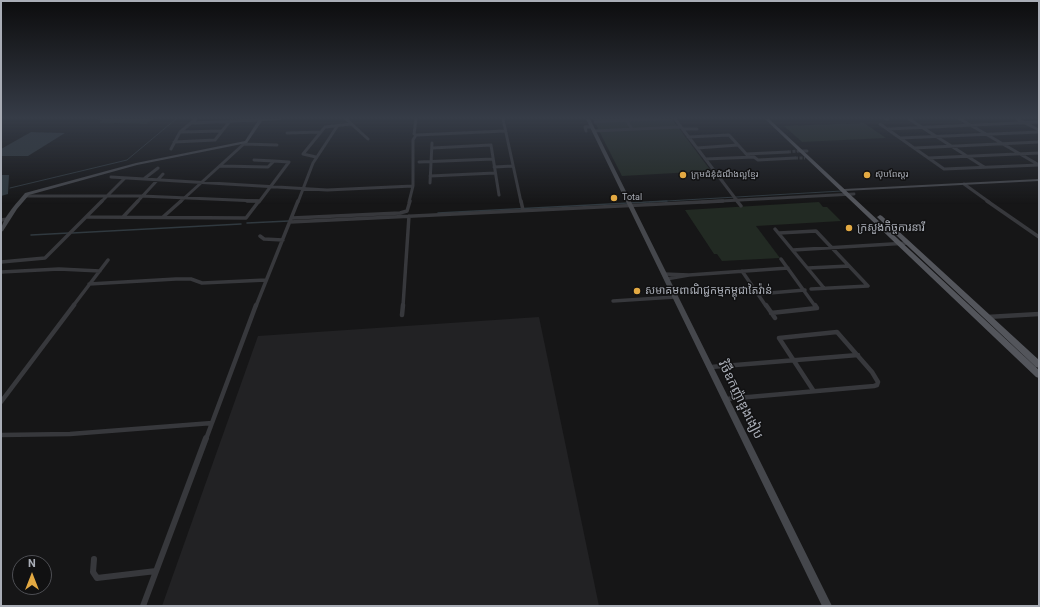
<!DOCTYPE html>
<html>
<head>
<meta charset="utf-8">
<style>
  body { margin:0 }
  #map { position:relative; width:1040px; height:607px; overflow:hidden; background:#161617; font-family:Roboto,sans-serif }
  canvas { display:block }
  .frame { position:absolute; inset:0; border:2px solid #a9adb6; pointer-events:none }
  .north { position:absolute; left:12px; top:555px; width:40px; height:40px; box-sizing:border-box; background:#111112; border:1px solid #4e4f54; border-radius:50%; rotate:0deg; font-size:11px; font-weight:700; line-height:16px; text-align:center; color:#a9adb6 }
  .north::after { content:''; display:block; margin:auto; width:14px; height:18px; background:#e3a942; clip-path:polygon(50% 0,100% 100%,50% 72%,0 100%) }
</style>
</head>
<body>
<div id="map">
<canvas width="1040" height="607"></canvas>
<div class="frame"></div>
<div class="north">N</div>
</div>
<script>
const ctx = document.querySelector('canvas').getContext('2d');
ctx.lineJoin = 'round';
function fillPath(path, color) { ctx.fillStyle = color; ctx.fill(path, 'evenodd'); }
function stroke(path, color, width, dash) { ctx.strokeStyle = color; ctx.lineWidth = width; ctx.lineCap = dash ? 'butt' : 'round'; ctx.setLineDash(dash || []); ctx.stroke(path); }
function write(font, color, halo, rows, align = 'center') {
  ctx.font = font + ' Roboto,"Noto Sans Khmer",sans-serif'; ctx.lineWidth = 3; ctx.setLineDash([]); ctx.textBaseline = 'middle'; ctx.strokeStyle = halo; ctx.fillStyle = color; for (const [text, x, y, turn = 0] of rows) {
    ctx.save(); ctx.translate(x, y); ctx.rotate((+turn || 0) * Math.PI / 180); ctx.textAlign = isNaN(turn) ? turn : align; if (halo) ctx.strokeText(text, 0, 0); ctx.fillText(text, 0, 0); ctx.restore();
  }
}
const built = new Path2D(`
  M539 317 599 606H162L258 336Z`);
const green = new Path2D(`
  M96 119H153L147 124 99 123 102 120Z
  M593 119H672L711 171 622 176Z
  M864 123 886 138 802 142 784 126Z
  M819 202 823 207H827L841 221 756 226 780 258 722 261 717 254H714L685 210Z`);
const water = new Path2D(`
  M31 132 65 133 28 156H1V149Z
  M1 175H9L8 194 1 196Z`);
const streamFar1 = new Path2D(`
  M10 188 127 160 176 119
  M649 202 842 191`);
const stream = new Path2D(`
  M438 213 667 201
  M247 223 289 221
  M72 233 241 224
  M31 235 69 233`);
const streetTunnel = new Path2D(`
  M788 152 798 151
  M795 158H805`);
const streetFar3 = new Path2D(`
  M346 119 368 139
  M416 119 414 134 416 135
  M503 119 521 202
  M675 119 738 202
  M886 119H888
  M909 119 984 167
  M960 119 1039 165
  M1017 119 1039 130
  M626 120 659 119
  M595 122 626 120 632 129
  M192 123 261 120
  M880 124 944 169 1039 165
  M683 129H697
  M888 129 1039 122
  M586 131 585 127H592
  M594 131 681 127
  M180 132 222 131
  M287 133 321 132
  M416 135 505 131
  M688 137 729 135 749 157
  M900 138 1039 132
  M174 142 215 140 230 121
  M244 144 277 145
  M432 148 491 145 499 195
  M697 148 738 145
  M914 148 1039 142
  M171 149 180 132 196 119
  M798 151H807
  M746 154 788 152
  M316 157 303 154 325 127 351 124
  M928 158 1039 153
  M705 159 754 157 758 160 795 158
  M419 162 493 159
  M220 166 268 167 274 161 254 160
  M494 167 513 166
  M430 176 495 173
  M111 177 327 190 413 186
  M145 178 158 168
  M430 183 432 143
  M964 184 989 202
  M25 196H141L258 201
  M101 202 125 178
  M137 202 163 174
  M180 202 246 142
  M259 202 289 162 274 161
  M298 202 313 163 338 125
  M409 202 413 186V140L416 135
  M702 202 854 194`);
const streetFar2 = new Path2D(`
  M247 201H258
  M521 201 523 210
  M737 201 741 206
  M987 201 1039 237
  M87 217 246 218 259 201
  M123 217 138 201
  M163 217 181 201
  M292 218 400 213 407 211 410 201
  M1 220 8 219
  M290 222 723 201
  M775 229 824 288
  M779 233 816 231 868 286
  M260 236 264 239 283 240
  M793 250 908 243
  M781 259 815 306
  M1 262 45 258 102 201
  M808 268 849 266
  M742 271 766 306
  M1 272 59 269 100 271
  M664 274 689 275 788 268
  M666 279 689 275
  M89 284 176 279H191L202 283 266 280
  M811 289 868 286
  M758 294 805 290
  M613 301 675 297
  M73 306 108 260
  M256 306 298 201
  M403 306 409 216`);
const streetFar1 = new Path2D(`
  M766 305 775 318
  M771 313 817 308 815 305
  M402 315 403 305
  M987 317 1039 314
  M711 367 858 355
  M726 399 874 386 877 385 878 382 872 372 837 332 779 338 813 390
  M1 402 74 305
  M1 435 70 434 212 423
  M206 439 256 305`);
const street = new Path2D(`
  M94 559 93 572 97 578 156 571
  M143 606 206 438`);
const secondary = new Path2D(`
  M259 119H282L280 120 262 121 247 143 137 165 29 195 17 209 3 231 1 232C1 219 17 203 25 193L136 163 245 141Z
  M586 119H590L832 606H822Z
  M1039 179V181L844 191 842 190 844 189Z`);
const primary = new Path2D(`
  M765 119H769L1039 370V378L1036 377Z
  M880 215 882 216 1039 360V368L1036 367 878 218 877 217Z`);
const markers = [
  [683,175,4,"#e3a942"],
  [867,175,4,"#e3a942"],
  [614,198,4,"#e3a942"],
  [849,228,4,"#e3a942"],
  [637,291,4,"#e3a942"]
];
const farPoinames = [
  ["ក្រុមជំនុំដំណឹងល្អខ្មែរ",691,175],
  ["ស៊ុបពែស្តរ",875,175],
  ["Total",622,198]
];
const poiNames = [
  ["ក្រសួងកិច្ចការនារី",857,228],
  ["សមាគមពាណិជ្ជកម្មកម្ពុជាតៃវ៉ាន់",645,291]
];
const nearStreetnames = [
  ["វិថីឧកញ៉ាឌួងងៀប",740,400,64]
];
fillPath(built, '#222224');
fillPath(green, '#222a23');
fillPath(water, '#30393f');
stroke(streamFar1, '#30393f', 1);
stroke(stream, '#30393f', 1.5);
stroke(streetTunnel, '#333437', 3, [3, 1.5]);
stroke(streetFar3, '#37383c', 3);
stroke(streetFar2, '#37383c', 3.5);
stroke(streetFar1, '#37383c', 4.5);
stroke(street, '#37383c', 6);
fillPath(secondary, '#45474c');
fillPath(primary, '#53555b');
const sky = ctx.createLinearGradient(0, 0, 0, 204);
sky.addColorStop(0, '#0c0c0d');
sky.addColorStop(0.58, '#363c47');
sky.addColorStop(1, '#363c4700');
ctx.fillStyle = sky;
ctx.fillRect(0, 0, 1040, 204);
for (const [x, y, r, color] of markers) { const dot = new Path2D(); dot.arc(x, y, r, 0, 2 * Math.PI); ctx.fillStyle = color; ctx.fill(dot); stroke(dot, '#111112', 1.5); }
write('9px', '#a9adb6', '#111112', farPoinames, 'left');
write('11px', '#a9adb6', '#111112', poiNames, 'left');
write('13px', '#a9adb6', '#111112', nearStreetnames);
</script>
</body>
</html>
